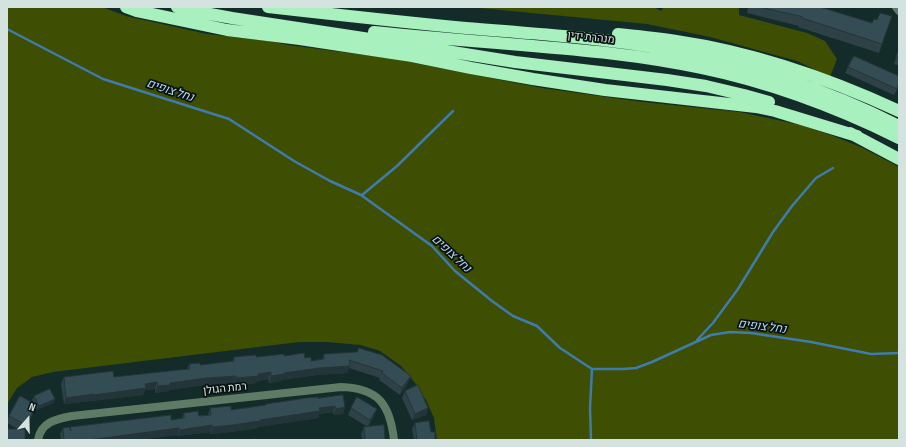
<!DOCTYPE html>
<html>
<head>
<meta charset="utf-8">
<style>
  body { margin:0 }
  #map { position:relative; width:906px; height:447px; overflow:hidden; background:#142c29; font-family:"Sofia Sans Condensed",sans-serif }
  canvas { display:block }
  .frame { position:absolute; inset:0; border:8px solid #d5e3e0; pointer-events:none }
  .north { position:absolute; left:8px; top:399px; width:40px; height:40px; -webkit-text-stroke:3px #081211; paint-order:stroke; rotate:20deg; font-size:11px; font-weight:700; line-height:16px; text-align:center; color:#d5e3e0 }
  .north::after { content:''; display:block; margin:auto; width:14px; height:18px; background:#d5e3e0; clip-path:polygon(50% 0,100% 100%,50% 72%,0 100%) }
</style>
</head>
<body>
<div id="map">
<canvas width="906" height="447"></canvas>
<div class="frame"></div>
<div class="north">N</div>
</div>
<script>
const ctx = document.querySelector('canvas').getContext('2d');
ctx.lineJoin = 'round';
function fillPath(path, color) { ctx.fillStyle = color; ctx.fill(path, 'evenodd'); }
function stroke(path, color, width, dash) { ctx.strokeStyle = color; ctx.lineWidth = width; ctx.lineCap = dash ? 'butt' : 'round'; ctx.setLineDash(dash || []); ctx.stroke(path); }
function write(font, color, halo, rows, align = 'center') {
  ctx.font = font + ' "Sofia Sans Condensed",Heebo,sans-serif'; ctx.lineWidth = 3.5; ctx.setLineDash([]); ctx.textBaseline = 'middle'; ctx.strokeStyle = halo; ctx.fillStyle = color; for (const [text, x, y, turn = 0] of rows) {
    ctx.save(); ctx.translate(x, y); ctx.rotate((+turn || 0) * Math.PI / 180); ctx.textAlign = isNaN(turn) ? turn : align; if (halo) ctx.strokeText(text, 0, 0); ctx.fillText(text, 0, 0); ctx.restore();
  }
}
const green = new Path2D(`
  M7 7H102L126 16 207 34 269 41 288 45 389 58 542 88 643 102 739 112 801 125 831 135 863 148 899 167V440H437L434 418 426 400 420 392 419 388 401 366 380 351 361 345 327 342H299L53 372 32 377 17 388 7 404Z
  M469 7H654L661 11 664 7H739V15L807 33 825 41 837 59 830 77 797 61 710 37 647 24Z`);
const stream = new Path2D(`
  M7 29 103 79 229 119 294 161 330 181 361 195 432 246 455 271 492 301 513 316 537 326 560 348 592 369H623L636 368 652 362 711 335 730 332 751 333 811 342 871 354 899 353
  M362 195 397 166 453 111
  M697 340 713 323 738 289 773 232 792 206 816 178 833 168
  M591 440 590 408 592 369`);
const street = new Path2D(`
  M896 7 899 11
  M38 440C41 422 56 419 72 416L341 387C379 388 390 405 394 440`);
const highway = new Path2D(`
  M126 7 137 11 166 17 227 30 300 39 412 56 471 68 533 79 605 90 756 107 775 111 857 136
  M177 7 188 10 232 18 409 45 515 62 667 80 706 86 744 95 769 102
  M268 7C330 14 393 21 455 27 525 33 596 37 665 49 746 63 825 89 899 126
  M374 32C423 37 472 41 521 45 581 50 641 55 701 68 769 82 836 107 899 138
  M618 34C637 36 657 38 676 41 751 52 830 79 899 111
  M850 133 899 159`);
const wall = new Path2D(`
  M748 7H820L882 44 879 53 798 27 799 26 747 13Z
  M899 50V66L894 64Z
  M848 67 899 76V86L894 95 845 73Z
  M357 352 408 383 400 395 379 380 380 378 349 368 347 373 317 375 282 380V381L269 383 268 379 257 381 256 383 234 385V383L204 385 169 390 168 391 155 393V389L145 390 143 395 91 401 64 404 61 384 64 377H114L187 369 189 364 200 365 232 362 234 357H256L284 356 305 358 311 361 322 359 324 354Z
  M405 391 428 408 426 415 412 420 402 398Z
  M34 396 55 399 53 403 37 410 36 407 34 412 24 429H18L7 423 9 416 34 403 32 400Z
  M318 398 345 407 343 414 333 415V412L319 414 318 418 258 427V428L231 432 210 434V432L177 436V435L137 440H61L60 434 63 428H70V427L171 420 181 419 184 413 199 416 208 415 210 408 231 410 266 405V404Z
  M351 408 374 416 368 427 348 415Z
  M415 423 431 432 435 440H414L412 429Z
  M364 427 385 440H362L361 434Z`);
const shadedWall = new Path2D(`
  M899 84V86L894 95 897 89Z
  M350 366 347 373 317 375 282 380V381L269 383 271 376 284 373 319 368Z
  M271 372 268 379 257 381 256 383 234 385 236 378Z
  M236 376 234 383 204 385 169 390 168 391 155 393 158 386 170 383 207 378Z
  M411 376 408 383 400 395 402 388Z
  M157 382 155 389 145 390 143 395 91 401 94 395 145 384Z
  M94 394 91 401 64 404 66 398Z
  M55 399 53 403 37 410 39 406Z
  M37 405 34 412 23 432 26 425Z
  M335 406 333 412 319 414 318 418 258 427V428L231 432 210 434 213 427 260 420 319 408Z
  M345 407 343 414 333 415 336 409Z
  M428 408 426 415 412 420 415 414Z
  M377 409 374 416 368 427 370 420Z
  M212 425 210 432 177 436 180 430Z
  M179 428 177 435 137 440H88Z`);
const building = new Path2D(`
  M760 7H820L872 23 874 19 877 20 880 13 892 16 882 44 802 18V17Z
  M899 50V58L896 57Z
  M854 56 899 76V84L897 89 848 67Z
  M359 348 382 355 411 376 402 388 382 373 383 371 349 360 350 366 319 368 284 373V374L271 376V372L258 374 259 376 236 378V376L207 378 170 383V385L158 386 157 382 145 384 146 388 94 395V394L66 398 64 377 113 371 114 377 179 370 190 369 189 364 200 363V365L234 361V357L256 355V357L284 354V356L304 353 305 358 311 357V361L324 359V354L357 352Z
  M418 385 428 408 415 414 405 391Z
  M50 389 55 399 39 406 34 396Z
  M343 395 345 407 336 409 335 406 319 408 320 411 260 420V421L233 425 213 427 212 425 180 430 179 428 88 440H64L63 428 69 427 71 431 70 427 171 415V420L184 418V413L198 411 199 416 211 415 210 408 231 406V410L266 405V404L306 398 318 397V398Z
  M20 396 37 405 26 425 9 416Z
  M357 397 377 409 370 420 351 408Z
  M429 421 431 432H435V440H417L415 423Z
  M384 425 385 440H365L364 427Z
  M7 429H25V440H7Z
  M256 439V440H247Z`);
const streetNames = [
  ["מנהרת ידין",591,38,6],
  ["רמת הגולן",225,389,-6]
];
const waterNames = [
  ["נחל צופים",170,91,18],
  ["נחל צופים",451,254,43],
  ["נחל צופים",762,327,7]
];
fillPath(green, '#3e4e02');
stroke(stream, '#407bae', 2.5);
stroke(street, '#5e7b66', 8);
stroke(highway, '#a8f0be', 12);
fillPath(wall, '#2d4147');
fillPath(shadedWall, '#24353a');
fillPath(building, '#344c53');
stroke(building, '#24353a', 1);
write('11px', '#d5e3e0', '#081211', streetNames);
write('italic 12px', '#b8d7f4', '#081211', waterNames);
</script>
</body>
</html>
